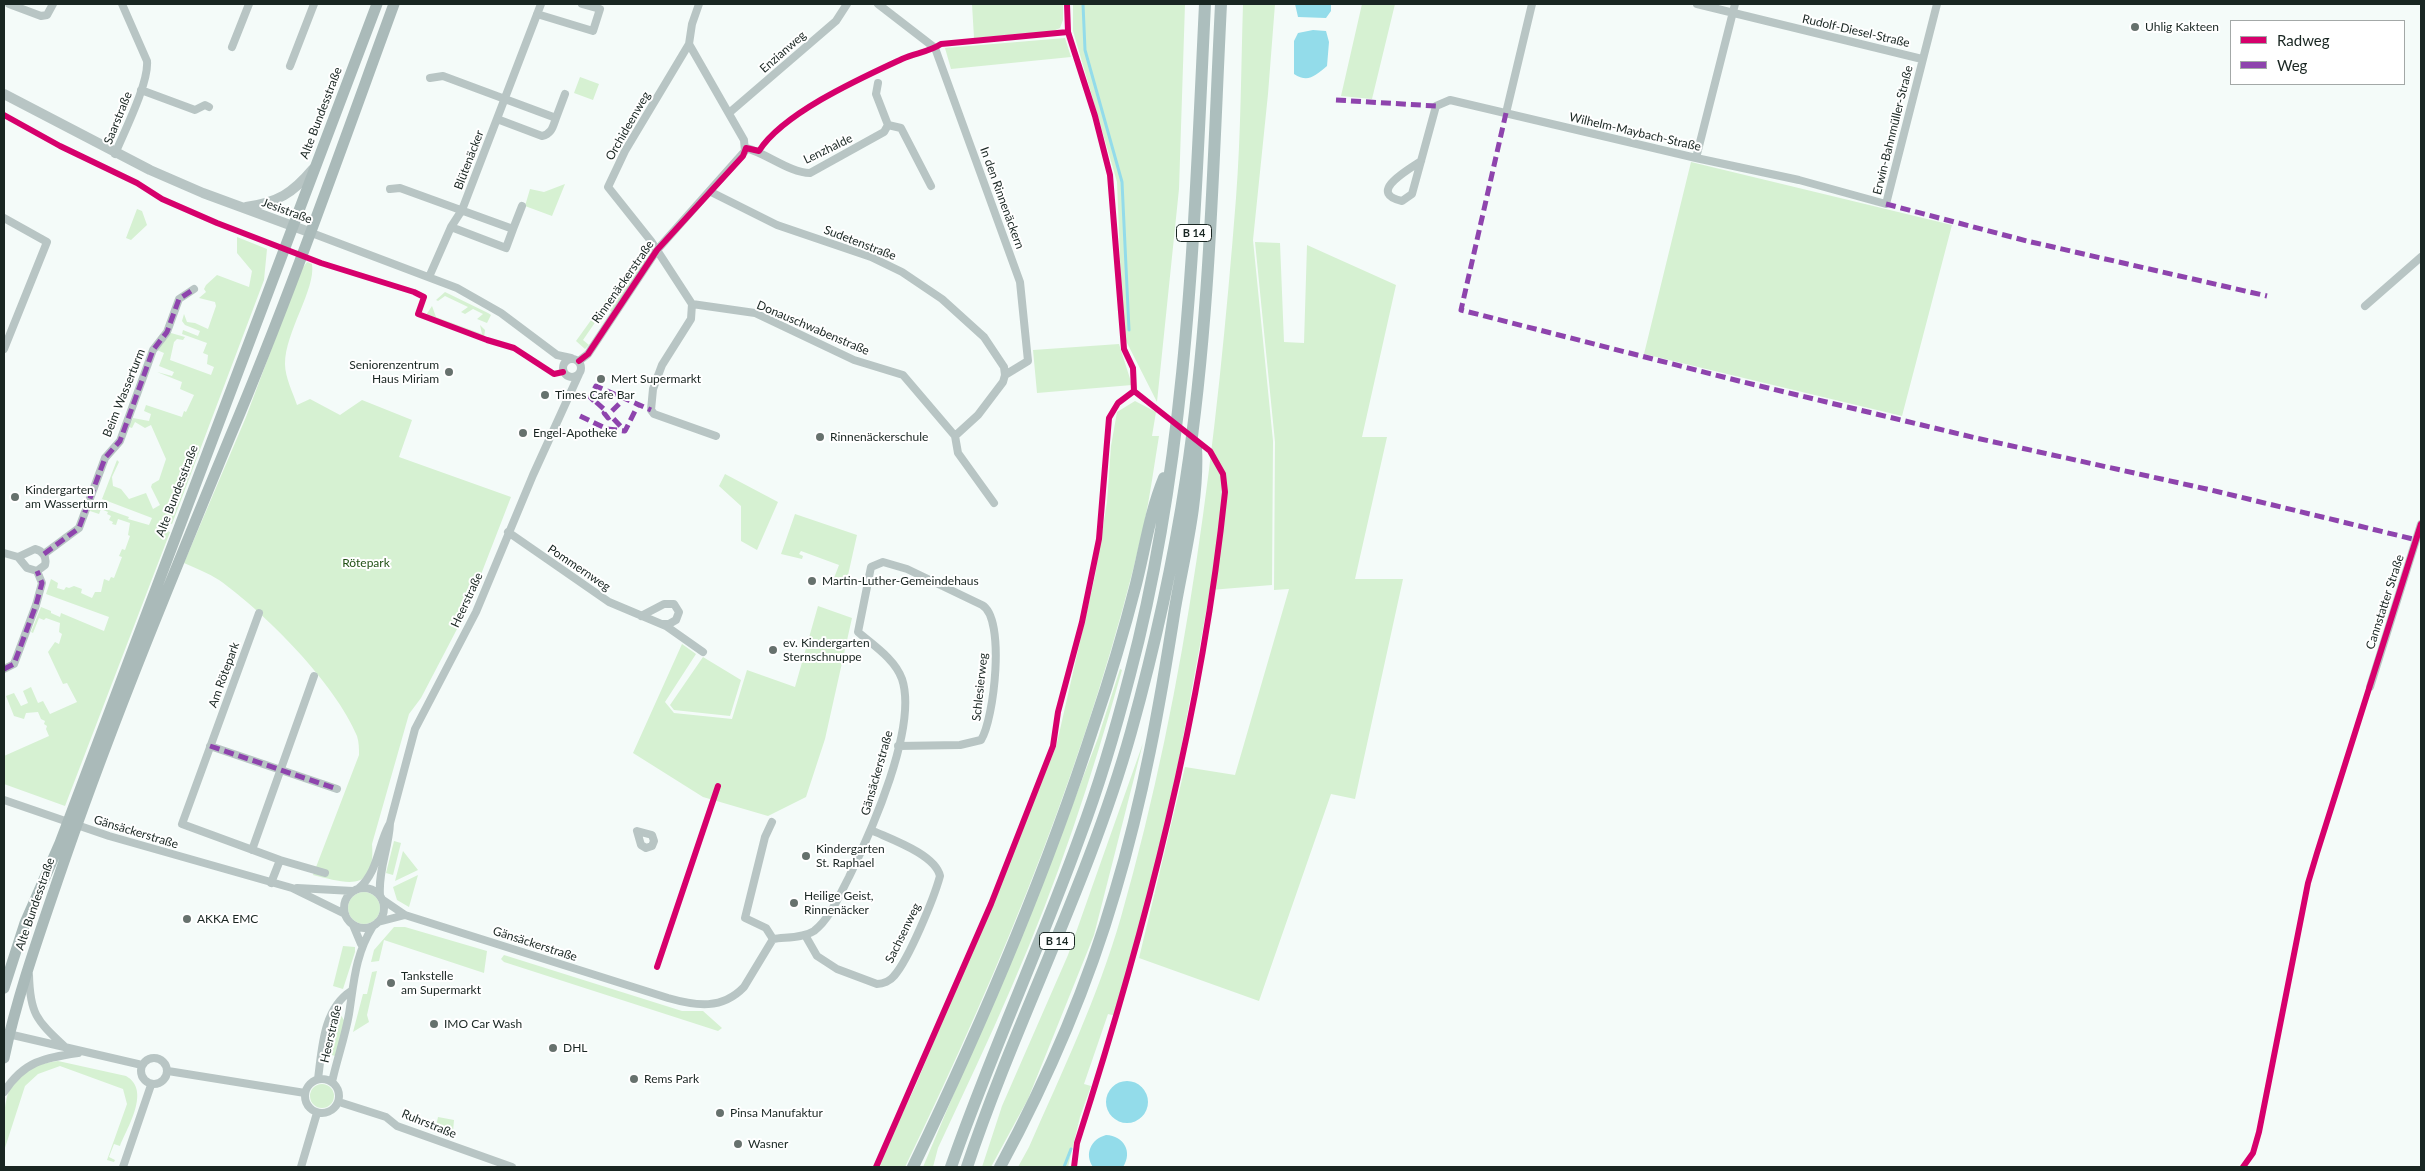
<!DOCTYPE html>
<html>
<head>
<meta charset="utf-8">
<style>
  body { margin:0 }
  #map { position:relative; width:2425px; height:1171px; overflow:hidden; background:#f4fbf9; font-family:Lato,sans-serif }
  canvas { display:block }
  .frame { position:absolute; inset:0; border:5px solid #192622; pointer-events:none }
  .legend { position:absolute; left:2230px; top:20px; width:175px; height:65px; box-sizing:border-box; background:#fff; border:1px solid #a3a8a7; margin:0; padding:6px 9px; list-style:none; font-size:15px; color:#192622 }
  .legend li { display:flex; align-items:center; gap:10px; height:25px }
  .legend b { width:25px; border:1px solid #a3a8a7 }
</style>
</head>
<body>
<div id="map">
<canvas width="2425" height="1171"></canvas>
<div class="frame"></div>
<ul class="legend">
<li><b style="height:6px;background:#d6006c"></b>Radweg</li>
<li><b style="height:6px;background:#8e44ad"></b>Weg</li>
</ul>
</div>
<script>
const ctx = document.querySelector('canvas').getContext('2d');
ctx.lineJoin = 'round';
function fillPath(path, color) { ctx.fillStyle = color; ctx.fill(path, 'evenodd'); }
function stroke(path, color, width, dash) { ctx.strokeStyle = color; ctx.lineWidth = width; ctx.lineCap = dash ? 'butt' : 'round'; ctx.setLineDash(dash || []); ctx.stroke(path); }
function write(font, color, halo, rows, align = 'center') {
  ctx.font = font + ' Lato,sans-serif'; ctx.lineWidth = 4; ctx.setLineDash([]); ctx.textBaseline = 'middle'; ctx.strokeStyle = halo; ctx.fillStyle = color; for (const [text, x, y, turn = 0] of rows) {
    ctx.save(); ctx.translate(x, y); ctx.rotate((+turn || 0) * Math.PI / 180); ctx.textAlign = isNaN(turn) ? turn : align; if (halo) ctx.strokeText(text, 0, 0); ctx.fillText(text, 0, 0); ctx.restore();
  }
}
const green = new Path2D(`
  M972 4H1063V20L1060 28 1053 31 974 38Z
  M1073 4H1185L1179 189 1157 402 1123 335 1117 182 1073 31Z
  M1243 4H1275L1268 94 1253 240 1273 441 1272 585 1210 590 1174 787 1140 930 1116 1016 1108 1014 1084 1084 1091 1086 1080 1117 1068 1167H1018L1029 1147C1062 1072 1098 997 1121 917 1188 684 1217 440 1236 198 1241 134 1241 68 1243 4Z
  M1362 4H1395L1372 99 1341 96Z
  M1065 38 1071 57 951 69 945 48Z
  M580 77 599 84 593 100 574 93Z
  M1691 162 1952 225 1902 416 1644 354Z
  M565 184 552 216 525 206 530 189 544 192Z
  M137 209 142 211 147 225 131 240 126 238Z
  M237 237 267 249 264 280 172 524 160 520 157 527 170 532 65 806 4 784V756L49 736 46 729 47 726 44 724 45 721 41 719 38 712 26 713 24 719 14 716 6 696 14 693 21 706 28 703 23 691 31 687 38 703 43 701 50 714 77 702 67 683 63 684 48 652 55 642 59 644 62 634 59 632 60 623 46 618 44 620 39 618 33 633 31 632 41 607 51 611V613L60 617 61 613 104 631 109 617 46 594 51 579 58 583 57 588 64 590 66 587 69 588 74 586 82 589 81 593 92 598 95 592H101L104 579 109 581 111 577 114 578 122 557 119 556 122 549 125 550 130 536 128 535 130 523 118 519 116 525 112 524 113 522 109 520 111 516 107 514 108 512 101 509 99 514 90 511 92 504 129 517 128 519 149 525 152 518 102 499 117 460 119 462 112 477 113 486 121 489 129 499 146 493 153 509 160 505 151 487 152 484 159 480 166 459 151 425 145 428 135 422 132 428 129 427 133 418 149 421 151 414 144 411 146 405 182 417 184 411 186 412 194 395 180 389 182 382 157 372 172 376 174 372 159 366 164 353 157 350 171 333 185 337 183 340 177 339 174 342 170 360 211 375 214 367 207 364 208 355 203 353 207 343 182 334 183 330 198 336 200 331 185 325 182 321 184 314 187 322 195 323 208 329 216 306 215 302 199 298 206 292 204 289 206 285 217 275 249 287 252 271 237 253Z
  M1255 242 1280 243 1284 342 1304 343 1307 245 1396 285 1362 437H1387L1355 579H1403L1355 799 1331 794 1259 1001 1139 958 1185 767 1235 775 1289 589 1274 590 1275 442Z
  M645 245H647L649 252 648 260 612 312 605 308 583 340 589 345 585 349 576 341Z
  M307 262 312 264C316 289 285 332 285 364 285 377 293 393 297 405L310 399 340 415 362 400 412 420 399 457 511 497 468 608 421 698 409 714 372 844C376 894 346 883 313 875L359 755C359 749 359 742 357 736 336 684 264 612 219 580 208 573 195 568 184 563L246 417 301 270Z
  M445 292 488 313 491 315 487 323 477 319 483 314 473 309 465 314 461 312 468 307 445 296 438 301 436 300Z
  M432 306 436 317 482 334 480 325 485 330 484 338 426 315Z
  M1119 344 1132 385 1037 393 1033 350Z
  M1135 401 1156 412 1152 436H1159C1154 466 1150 496 1144 525 1092 748 1004 962 905 1167H877L915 1087 1056 747 1095 576 1107 502 1111 446 1117 412Z
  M725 474 778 502 757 550 741 541V506L719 486Z
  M795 514 857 535 846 584 834 578 839 565 801 551 799 554 803 556 802 559 781 554Z
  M818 606 852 618 825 739 806 797 768 816 703 797 633 753 682 644 696 654 665 702 674 713 732 719 747 670 795 687Z
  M703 657 741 680 730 716 674 710 670 705Z
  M1120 669 1122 670C1092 777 1057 883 1012 986 989 1040 963 1094 938 1148L933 1167H923L1046 874 1098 738Z
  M1143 743 1094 935 1028 1099 991 1167H982L1002 1106 1068 955Z
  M394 841 401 843 393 875 386 873Z
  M403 851 418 870 395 881Z
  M418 875 409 907 397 900 393 887Z
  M348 908a16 16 0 1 1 32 0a16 16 0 1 1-32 0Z
  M394 927H405L487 951 484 973 384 940 379 961 371 962 374 950Z
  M343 946 355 947V952L343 989 333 986Z
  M504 955 682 1011H703L722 1028 718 1031 504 962 501 959Z
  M377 971 367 1015 369 1022 353 1032 363 994H367L372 972Z
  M338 1010 345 1022 335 1056 326 1053 334 1015Z
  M58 1061 126 1076C151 1090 128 1126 120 1146L114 1144 109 1157 115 1160 114 1162 107 1160 127 1104 123 1089 60 1066 38 1074 25 1086 4 1151C4 1103 0 1068 58 1061Z
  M310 1096a12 12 0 1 1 24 0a12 12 0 1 1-24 0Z
  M438 1117 454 1120 453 1132 436 1126Z`);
const water = new Path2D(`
  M1295 4H1331V11L1326 18 1298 17Z
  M1313 30 1326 31 1329 42 1327 66C1315 76 1308 83 1294 74V41L1298 33Z
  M1106 1102a21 21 0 1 1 42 0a21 21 0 1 1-42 0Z
  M1106 1135C1124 1136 1133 1152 1123 1167H1093C1084 1154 1091 1139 1106 1135Z`);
const stream = new Path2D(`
  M1083 4 1085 50 1122 182 1129 330
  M1064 1167 1071 1149`);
const minor = new Path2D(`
  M9 4 41 16 47 15 53 4
  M699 4 692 24 689 44 625 151 608 187 651 241 692 304 691 319 662 365 653 389 651 410 654 414 716 436
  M878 4 935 48 1020 282 1028 361 1005 375
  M1697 4 1922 59
  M537 14 593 31 600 9 582 4
  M232 47 249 4
  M290 66 314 4
  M430 78 443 76 556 118C553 126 552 134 542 136L497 119
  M141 90 195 110 205 105 209 107
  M729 113 836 21 847 4
  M1506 113 1532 4
  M556 118 565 94
  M888 125 901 128 931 186
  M746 148C766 153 790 173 810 173L884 132 888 125 876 94 878 83
  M115 154C124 132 149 83 147 61L122 4
  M1696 158 1735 4
  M1421 161C1411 168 1365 193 1402 201L1412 194 1436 106 1450 100 1696 158 1799 180 1886 204 1937 4
  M390 189 400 188 513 229 506 248 451 227
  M711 192 777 225 871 257 902 272 942 299 984 337 1004 367 1005 375 1003 382 978 415 955 436
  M4 218 47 242 4 349
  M513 229 522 206
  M309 232 457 288 501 313 557 355 571 358
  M429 277 451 227 462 210 541 4
  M692 304 755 313 854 360 903 375 955 436 958 453 994 503
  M2365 306 2421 257
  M563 368a9 9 0 1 1 18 0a9 9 0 1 1-18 0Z
  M579 361 588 354 657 250 745 151 744 140 689 44
  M508 532 609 602 666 626 703 652
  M35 549C43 551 47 557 45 565L37 571 27 568 18 557Z
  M4 553 18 557
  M44 554 79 528 105 458 120 441 153 350 167 332 179 299 194 289
  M259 613 182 824 280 860 271 883
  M641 616 664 604H674L679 612 676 620 669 624H662
  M4 669 14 664 36 605 42 583 37 571
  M2370 687 2421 524
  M210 746 337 789
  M4 800 109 836 292 888 345 914
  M772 822 765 837 745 918 766 928 773 939
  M637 831 652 835 654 841 652 846 646 848 641 845Z
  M252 850 314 676
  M280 860 325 873
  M344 908a20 20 0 1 1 40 0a20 20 0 1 1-40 0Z
  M297 888 353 891
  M359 888C378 872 378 845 389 825
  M380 895C378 870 389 848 390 823L415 729 476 612 533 475 579 374
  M383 900 405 915 668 998C696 1006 722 1010 744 987L773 939C786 937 803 938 814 931 830 919 840 894 849 877 871 832 918 727 902 679 895 659 873 645 858 632L871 567 883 562 907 569 982 605C1006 618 994 720 981 740L960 745 898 746
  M378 922 405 915
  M353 925 361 944
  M805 935 817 956 837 969 877 984C883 984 890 981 894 976 909 959 934 898 940 876 935 854 890 839 871 830
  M29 975C30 1013 36 1020 64 1046
  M4 1033 142 1065
  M141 1071a13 13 0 1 1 26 0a13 13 0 1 1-26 0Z
  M168 1071 305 1093
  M305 1096a17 17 0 1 1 34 0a17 17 0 1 1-34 0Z
  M318 1079C322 1049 323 1009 351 991
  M332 1082C337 1059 345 1037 349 1014 354 982 355 955 373 926
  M4 1092C24 1061 44 1058 78 1053
  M339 1102 386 1117 397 1126 512 1167
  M123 1167 151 1085
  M301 1167 317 1113`);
const tertiary = new Path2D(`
  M4 94 150 170 203 193 309 232
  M246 207C278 202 292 194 313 169`);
const secondary = new Path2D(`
  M4 988 25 923 60 843 377 4
  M4 1058C17 997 38 938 58 879 109 729 170 583 230 437 290 295 341 149 394 4`);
const trunk = new Path2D(`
  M913 1167C982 1024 1045 876 1094 725 1110 678 1124 631 1136 584 1145 548 1150 512 1164 478
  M951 1167C990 1055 1040 947 1080 836 1100 783 1116 728 1130 674 1188 456 1194 228 1205 4
  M967 1167C1016 1020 1089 882 1131 732 1154 649 1173 565 1186 479 1210 322 1213 162 1221 4
  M1000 1167C1047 1080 1087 988 1115 892 1143 799 1160 704 1175 608 1184 556 1199 500 1196 447`);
const quiet = new Path2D(`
  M1336 100 1436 106
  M1506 113 1461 310 1739 381 1976 438 2211 490 2417 540
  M1886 204 2027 241 2267 296
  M594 401 590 397 596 386 651 410
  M596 402 606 411 604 413 608 418 611 416 625 431
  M612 411 620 403
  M580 416 607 429 625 431 638 405
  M44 554 79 528 105 458 120 441 153 350 167 332 179 299 194 289
  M4 669 14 664 36 605 42 583 37 571
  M210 746 337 789`);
const cycleway = new Path2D(`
  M1067 4 1068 32 1095 116 1110 175 1124 349 1133 368 1134 391
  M4 115 60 146 137 183 162 199 217 223 321 263 414 292 424 297 418 314 487 340 514 348 554 374 563 372
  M579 361 588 354 657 250 743 156 746 148 759 151C783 113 861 78 902 59 915 53 929 52 941 44L1068 32
  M657 967 718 786
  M876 1167 991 904 1053 746 1058 712 1082 622 1099 539 1109 418 1118 403 1134 391
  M1074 1167 1077 1143C1145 931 1202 714 1225 492L1223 474 1210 451 1134 391
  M2243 1167 2253 1153 2259 1132 2308 883 2317 853 2421 524`);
const markers = [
  [2135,27,5,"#66716d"],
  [449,372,5,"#66716d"],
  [601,379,5,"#66716d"],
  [545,395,5,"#66716d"],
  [523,433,5,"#66716d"],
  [820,437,5,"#66716d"],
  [15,497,5,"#66716d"],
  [812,581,5,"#66716d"],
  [773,650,5,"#66716d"],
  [806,856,5,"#66716d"],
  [794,903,5,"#66716d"],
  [187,919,5,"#66716d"],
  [391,983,5,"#66716d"],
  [434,1024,5,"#66716d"],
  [553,1048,5,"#66716d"],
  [634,1079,5,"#66716d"],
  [720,1113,5,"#66716d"],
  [738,1144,5,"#66716d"]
];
const shields = [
  [1194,233,35],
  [1057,941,35]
];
const shieldNames = [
  ["B 14",1194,233],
  ["B 14",1057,941]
];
const poiNames = [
  ["Uhlig Kakteen",2145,27],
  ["Seniorenzentrum",439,365,"right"],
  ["Haus Miriam",439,379,"right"],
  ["Mert Supermarkt",611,379],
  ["Times Cafe Bar",555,395],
  ["Engel-Apotheke",533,433],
  ["Rinnenäckerschule",830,437],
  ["Kindergarten",25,490],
  ["am Wasserturm",25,504],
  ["Martin-Luther-Gemeindehaus",822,581],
  ["ev. Kindergarten",783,643],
  ["Sternschnuppe",783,657],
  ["Kindergarten",816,849],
  ["St. Raphael",816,863],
  ["Heilige Geist,",804,896],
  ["Rinnenäcker",804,910],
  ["AKKA EMC",197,919],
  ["Tankstelle",401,976],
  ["am Supermarkt",401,990],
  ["IMO Car Wash",444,1024],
  ["DHL",563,1048],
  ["Rems Park",644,1079],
  ["Pinsa Manufaktur",730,1113],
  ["Wasner",748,1144]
];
const streetNames = [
  ["Rudolf-Diesel-Straße",1856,31,13],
  ["Enzianweg",783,52,-41],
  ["Alte Bundesstraße",321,113,-69],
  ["Saarstraße",118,118,-68],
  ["Orchideenweg",628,126,-60],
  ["Erwin-Bahnmüller-Straße",1893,130,-76],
  ["Wilhelm-Maybach-Straße",1635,132,13],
  ["Lenzhalde",828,149,-26],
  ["Blütenäcker",469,160,-69],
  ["In den Rinnenäckern",1002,198,70],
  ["Jesistraße",287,211,20],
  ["Sudetenstraße",860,243,21],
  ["Rinnenäckerstraße",623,282,-55],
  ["Donauschwabenstraße",813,328,23],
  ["Beim Wasserturm",124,393,-68],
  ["Alte Bundesstraße",177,491,-69],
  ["Pommernweg",579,568,34],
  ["Heerstraße",467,600,-65],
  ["Cannstatter Straße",2385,602,-72],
  ["Am Rötepark",224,675,-70],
  ["Schlesierweg",980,687,-84],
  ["Gänsäckerstraße",877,773,-74],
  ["Gänsäckerstraße",136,832,17],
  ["Alte Bundesstraße",35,904,-71],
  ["Sachsenweg",903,933,-64],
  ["Gänsäckerstraße",535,944,18],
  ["Heerstraße",331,1034,-77],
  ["Ruhrstraße",429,1124,22]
];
const parkNames = [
  ["Rötepark",366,563]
];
fillPath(green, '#d6f1d2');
fillPath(water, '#93dcea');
stroke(stream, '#93dcea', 3);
stroke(minor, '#b8c5c4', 8);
stroke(tertiary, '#b8c5c4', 10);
stroke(secondary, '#aabab9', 11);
stroke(trunk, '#acbebd', 12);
stroke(quiet, '#8e44ad', 5, [10, 5]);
stroke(cycleway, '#d6006c', 6);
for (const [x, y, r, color] of markers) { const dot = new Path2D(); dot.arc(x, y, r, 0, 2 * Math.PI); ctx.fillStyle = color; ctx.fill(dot); stroke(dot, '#fff', 2); }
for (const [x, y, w] of shields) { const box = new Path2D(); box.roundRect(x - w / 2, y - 8.5, w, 17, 4); ctx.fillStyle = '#fff'; ctx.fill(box); stroke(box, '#192622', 1); }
write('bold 11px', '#192622', null, shieldNames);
write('12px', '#192622', '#fff', poiNames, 'left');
write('12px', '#192622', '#fff', streetNames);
write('12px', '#225116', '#fff', parkNames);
</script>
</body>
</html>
